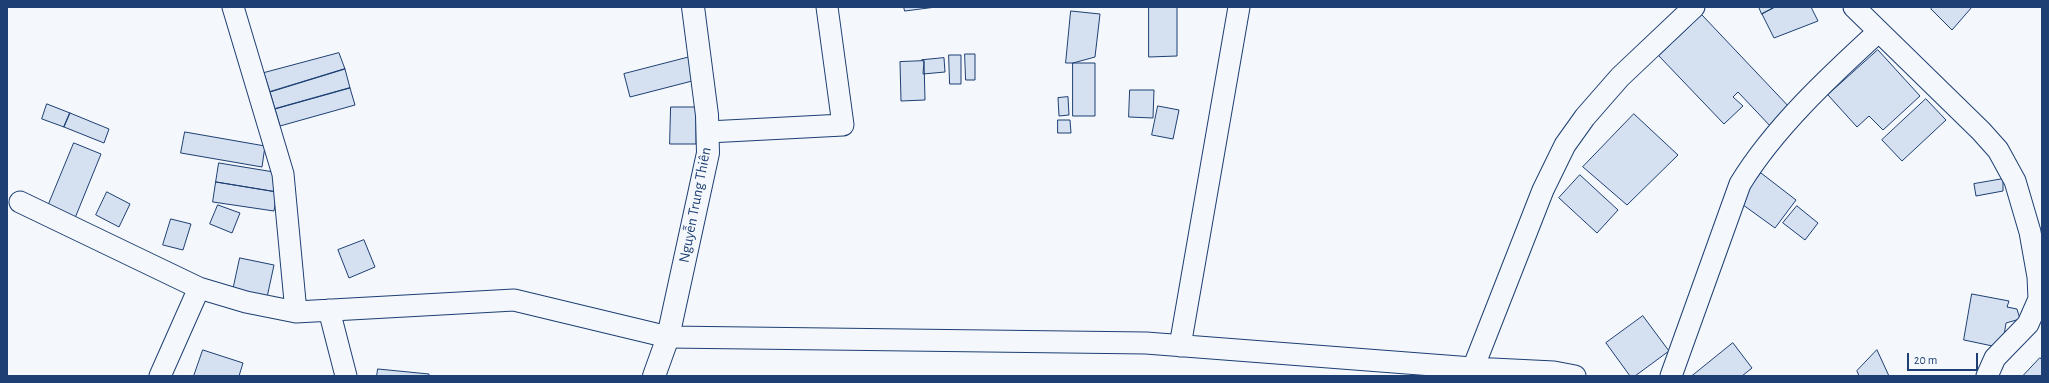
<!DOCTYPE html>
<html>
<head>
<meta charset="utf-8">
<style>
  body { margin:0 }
  #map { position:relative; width:2049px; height:383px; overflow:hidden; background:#f4f7fb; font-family:"Alegreya Sans",sans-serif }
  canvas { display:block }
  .frame { position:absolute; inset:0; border:8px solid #1d3f73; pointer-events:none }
  .scale { position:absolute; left:1907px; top:353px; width:71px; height:18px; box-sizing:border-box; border:2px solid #1d3f73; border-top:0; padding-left:5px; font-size:12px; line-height:14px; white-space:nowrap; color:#1d3f73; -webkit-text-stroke:3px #f4f7fb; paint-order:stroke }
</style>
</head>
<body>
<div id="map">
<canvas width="2049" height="383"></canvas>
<div class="frame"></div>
<div class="scale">20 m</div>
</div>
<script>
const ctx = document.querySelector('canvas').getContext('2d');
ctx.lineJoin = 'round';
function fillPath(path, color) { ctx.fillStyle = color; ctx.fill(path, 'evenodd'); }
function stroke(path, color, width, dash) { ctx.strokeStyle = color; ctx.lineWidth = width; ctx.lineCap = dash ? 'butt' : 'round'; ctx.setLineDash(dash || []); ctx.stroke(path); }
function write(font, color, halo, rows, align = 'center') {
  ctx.font = font + ' "Alegreya Sans",sans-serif'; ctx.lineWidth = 3; ctx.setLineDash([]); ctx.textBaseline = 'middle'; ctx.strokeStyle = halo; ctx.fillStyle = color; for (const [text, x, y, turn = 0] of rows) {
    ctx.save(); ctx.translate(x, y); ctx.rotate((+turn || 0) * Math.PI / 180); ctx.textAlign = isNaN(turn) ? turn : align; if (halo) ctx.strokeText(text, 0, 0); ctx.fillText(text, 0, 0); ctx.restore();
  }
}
const building = new Path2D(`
  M904 7H936L905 11Z
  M1149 7H1177V56L1149 57Z
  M1759 7H1775L1762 14Z
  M1775 7H1811L1818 21 1774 38 1762 14Z
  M1933 7H1972L1952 30 1931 9Z
  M1071 11 1100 14 1095 57 1073 63H1066Z
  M1702 15 1792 110 1773 129 1738 92 1733 97 1743 106 1724 124 1659 56Z
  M1878 50 1920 96 1883 130 1869 116 1857 127 1828 95Z
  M339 53 345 69 270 92 264 73Z
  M965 54H975V80H966Z
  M949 55H961V84H950Z
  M690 57 696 80 630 97 624 74Z
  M944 58 945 72 923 74 924 61 922 60Z
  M924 61 925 100 901 101 900 62Z
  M1073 63H1095V116H1073Z
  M345 69 350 88 275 109 270 92Z
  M350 88 355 105 280 126 275 109Z
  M1130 90H1154L1153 118 1129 117Z
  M1068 97 1069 115 1059 116 1058 98Z
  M1926 99 1946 120 1902 161 1882 140Z
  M47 104 70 113 64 127 42 119Z
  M1158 106 1179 110 1173 139 1152 135Z
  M671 107H696V144H670Z
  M70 113 109 129 104 143 64 127Z
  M1634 114 1678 155 1627 205 1583 167Z
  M1058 120H1070L1071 133H1058Z
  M185 132 265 146 262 167 181 153Z
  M74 143 101 154 73 223 46 211Z
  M219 163 280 173 277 192 216 182Z
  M1761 173 1796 200 1775 228 1739 202Z
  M1580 175 1618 210 1597 233 1559 198Z
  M2003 179V191L1976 196 1974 184Z
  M216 182 277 192 274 211 213 202Z
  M107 192 130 204 119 227 96 215Z
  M218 205 240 213 232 233 210 224Z
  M1797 206 1818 223 1805 240 1783 223Z
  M171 219 191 224 183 250 163 245Z
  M364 240 375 267 349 278 338 250Z
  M240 258 274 265 266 302 232 295Z
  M1972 294 2009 301 2007 307 2017 309 2020 319 2006 323 2002 348 1964 340Z
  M1643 316 1669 351 1635 376H1630L1606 343Z
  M1733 343 1752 368 1742 376H1692Z
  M203 350 243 363 239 376H194Z
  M1877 350 1889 376H1859L1857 371Z
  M2040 358 2042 359V376H2023Z
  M378 369 429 374V376H377Z`);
const minor = new Path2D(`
  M233 7 283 174 296 312 514 300 668 337 1146 343 1472 368 1554 372 1575 376
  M1854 7 1981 131 1998 150 2015 181 2030 232 2038 277 2039 299 2028 324 1995 358 1987 376
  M708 132 843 125 827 7
  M20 202 199 288 246 302 296 312
  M329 310 346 376
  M1180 346 1239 7
  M160 376 199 288
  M1470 376 1543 190 1565 145 1585 117 1620 77 1694 7
  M1671 376 1740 184C1774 128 1830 76 1878 32`);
const tertiary = new Path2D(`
  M654 376 668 337 708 153 707 115 693 7`);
const streetNames = [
  ["Nguyễn Trung Thiên",695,205,-79]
];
fillPath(building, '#d5e0f0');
stroke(building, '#1d3f73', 1);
stroke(minor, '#1d3f73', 23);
stroke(tertiary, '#1d3f73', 24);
stroke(minor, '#f4f7fb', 21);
stroke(tertiary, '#f4f7fb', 22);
write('15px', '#1d3f73', '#f4f7fb', streetNames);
</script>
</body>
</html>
